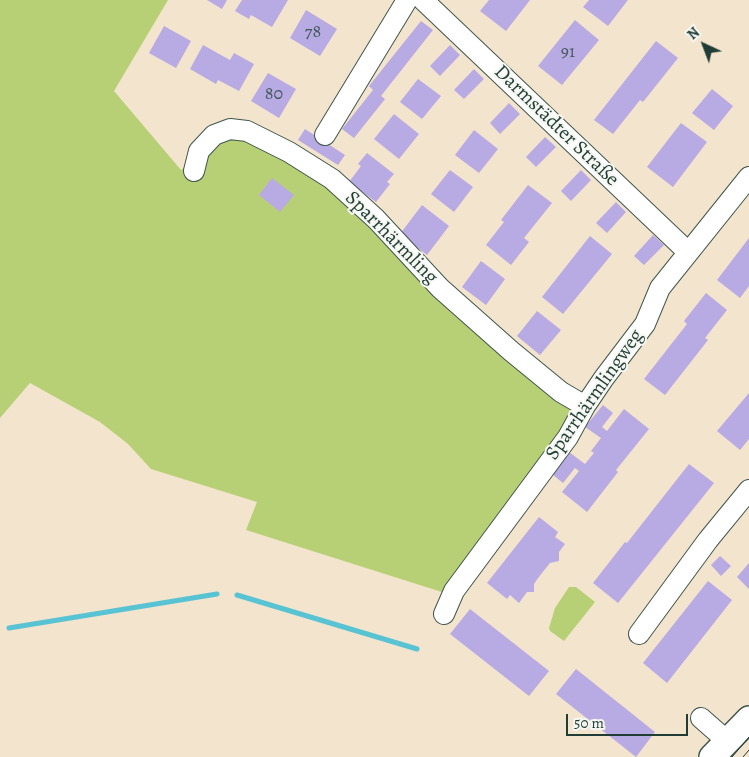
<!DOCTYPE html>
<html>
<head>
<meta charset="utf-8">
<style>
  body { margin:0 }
  #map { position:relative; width:749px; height:757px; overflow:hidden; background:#f3e4ce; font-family:Alegreya,serif }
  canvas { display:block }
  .north { position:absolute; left:679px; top:20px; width:50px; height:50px; -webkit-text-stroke:4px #f6f6f2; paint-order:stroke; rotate:317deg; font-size:14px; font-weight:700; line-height:20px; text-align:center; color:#1f3d34 }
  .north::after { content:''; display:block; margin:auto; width:18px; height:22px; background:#1f3d34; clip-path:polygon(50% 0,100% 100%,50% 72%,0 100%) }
  .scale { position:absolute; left:566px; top:714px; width:122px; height:22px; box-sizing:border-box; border:2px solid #1f3d34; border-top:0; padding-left:6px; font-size:15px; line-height:18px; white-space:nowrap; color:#1f3d34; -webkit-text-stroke:4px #f6f6f2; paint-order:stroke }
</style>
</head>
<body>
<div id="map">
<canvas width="749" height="757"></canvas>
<div class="north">N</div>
<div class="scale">50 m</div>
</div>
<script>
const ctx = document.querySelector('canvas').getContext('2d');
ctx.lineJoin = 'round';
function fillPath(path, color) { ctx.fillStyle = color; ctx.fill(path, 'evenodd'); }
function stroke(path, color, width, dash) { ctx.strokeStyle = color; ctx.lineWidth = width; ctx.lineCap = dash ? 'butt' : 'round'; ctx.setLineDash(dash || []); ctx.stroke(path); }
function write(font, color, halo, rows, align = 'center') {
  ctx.font = font + ' Alegreya,serif'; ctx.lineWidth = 4; ctx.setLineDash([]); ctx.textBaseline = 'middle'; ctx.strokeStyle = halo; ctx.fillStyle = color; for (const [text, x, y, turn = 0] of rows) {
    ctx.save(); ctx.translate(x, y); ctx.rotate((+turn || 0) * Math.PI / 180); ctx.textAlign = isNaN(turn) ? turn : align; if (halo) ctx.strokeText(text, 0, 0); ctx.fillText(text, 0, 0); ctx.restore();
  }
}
const green = new Path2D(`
  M0 0H168L114 91 181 170 226 137 245 135 332 184 506 356 575 414 445 593 246 530 257 502 151 469 128 444 100 422 30 383 0 418Z
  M569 587H576L595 602 564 641 550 631 549 628 555 608Z`);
const stream = new Path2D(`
  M237 595 417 649
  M9 628 217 594`);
const building = new Path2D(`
  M207 0H227L222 9Z
  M242 0H288L272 27 251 15 249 19 235 11Z
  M489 0H530L506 31 480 11Z
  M589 0H628L608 26 583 7Z
  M306 10 337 29 320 56 290 38Z
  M575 20 599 40 562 85 538 66Z
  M421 21 433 30 381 96 385 99 354 138 342 129 373 90 369 86Z
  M164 26 191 41 176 68 149 53Z
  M656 41 678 58 643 102 640 100 613 134 594 120Z
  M203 45 230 60 234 53 254 64 239 91 218 80 216 84 190 69Z
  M450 45 460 55 440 76 430 66Z
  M474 69 484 79 464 99 454 90Z
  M268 73 296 89 279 118 251 101Z
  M418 79 441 96 422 119 400 102Z
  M712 89 733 106 714 130 692 113Z
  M509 103 520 114 500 134 490 123Z
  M394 114 419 134 399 159 374 139Z
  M681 123 707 142 673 187 647 167Z
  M305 129 345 155 338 165 298 140Z
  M474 130 498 149 479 173 455 155Z
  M545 137 556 147 536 167 526 157Z
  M367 153 394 174 387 182 390 184 376 202 349 182 361 166 358 164Z
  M450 170 473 187 454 212 431 194Z
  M581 170 591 180 571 201 561 191Z
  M272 178 294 195 280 212 259 195Z
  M528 185 552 203 524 238 529 242 511 265 486 245 504 222 501 220Z
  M616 202 626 212 607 233 596 223Z
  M422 205 449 226 427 255 400 234Z
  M653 235 664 245 644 265 634 256Z
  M590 236 612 254 563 314 542 297Z
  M749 238V286L740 298 717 280Z
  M481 261 505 279 486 305 462 287Z
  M706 293 727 310 705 338 708 340 665 395 644 379 687 324 684 321Z
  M537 311 561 330 540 355 517 336Z
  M749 393V439L740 450 717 431Z
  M603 405 613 413 602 427 607 431 624 409 649 429 616 470 618 472 587 512 562 492 579 471 575 468 563 483 552 474 569 452 585 464 594 453 591 451 601 438 585 427Z
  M689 464 714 483 618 603 593 583 625 542 627 543Z
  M539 517 558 532 555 537 565 544 559 552V561L550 563 538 578 534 584V592H527L519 603 510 595 507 599 487 583Z
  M720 556 731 566 721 576 711 565Z
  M749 563V589L737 577Z
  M708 581 732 600 667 683 643 663Z
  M470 609 549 671 529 696 450 634Z
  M576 669 655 732 636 757 556 694Z`);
const minor = new Path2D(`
  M423 0 688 252
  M325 135 407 0
  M194 171 199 151 214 135 230 129 247 131 289 152 332 179 376 219 440 288 511 351 561 392 585 406
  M444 614 454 591 568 437 585 406 604 378 645 324 660 288 749 177
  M639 634 708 540 749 490
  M701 718 726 740`);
const major = new Path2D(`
  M712 757 749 719`);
const tram = new Path2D(`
  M732 757 749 737
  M743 757 749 750`);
const numberNames = [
  ["78",313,33],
  ["91",568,53],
  ["80",274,95]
];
const streetNames = [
  ["Darmstädter Straße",556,126,44],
  ["Sparrhärmling",391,238,45],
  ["Sparrhärmlingweg",595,395,-55]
];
fillPath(green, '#b8d075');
stroke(stream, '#58c3d3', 5);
fillPath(building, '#b8aae2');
stroke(minor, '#3f564b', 22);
stroke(major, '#3f564b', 28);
stroke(minor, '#fff', 20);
stroke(major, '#fff', 25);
stroke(tram, '#1f3d34', 1);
write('18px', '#455860', null, numberNames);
write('20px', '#1f3d34', '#f6f6f2', streetNames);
</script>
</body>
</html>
